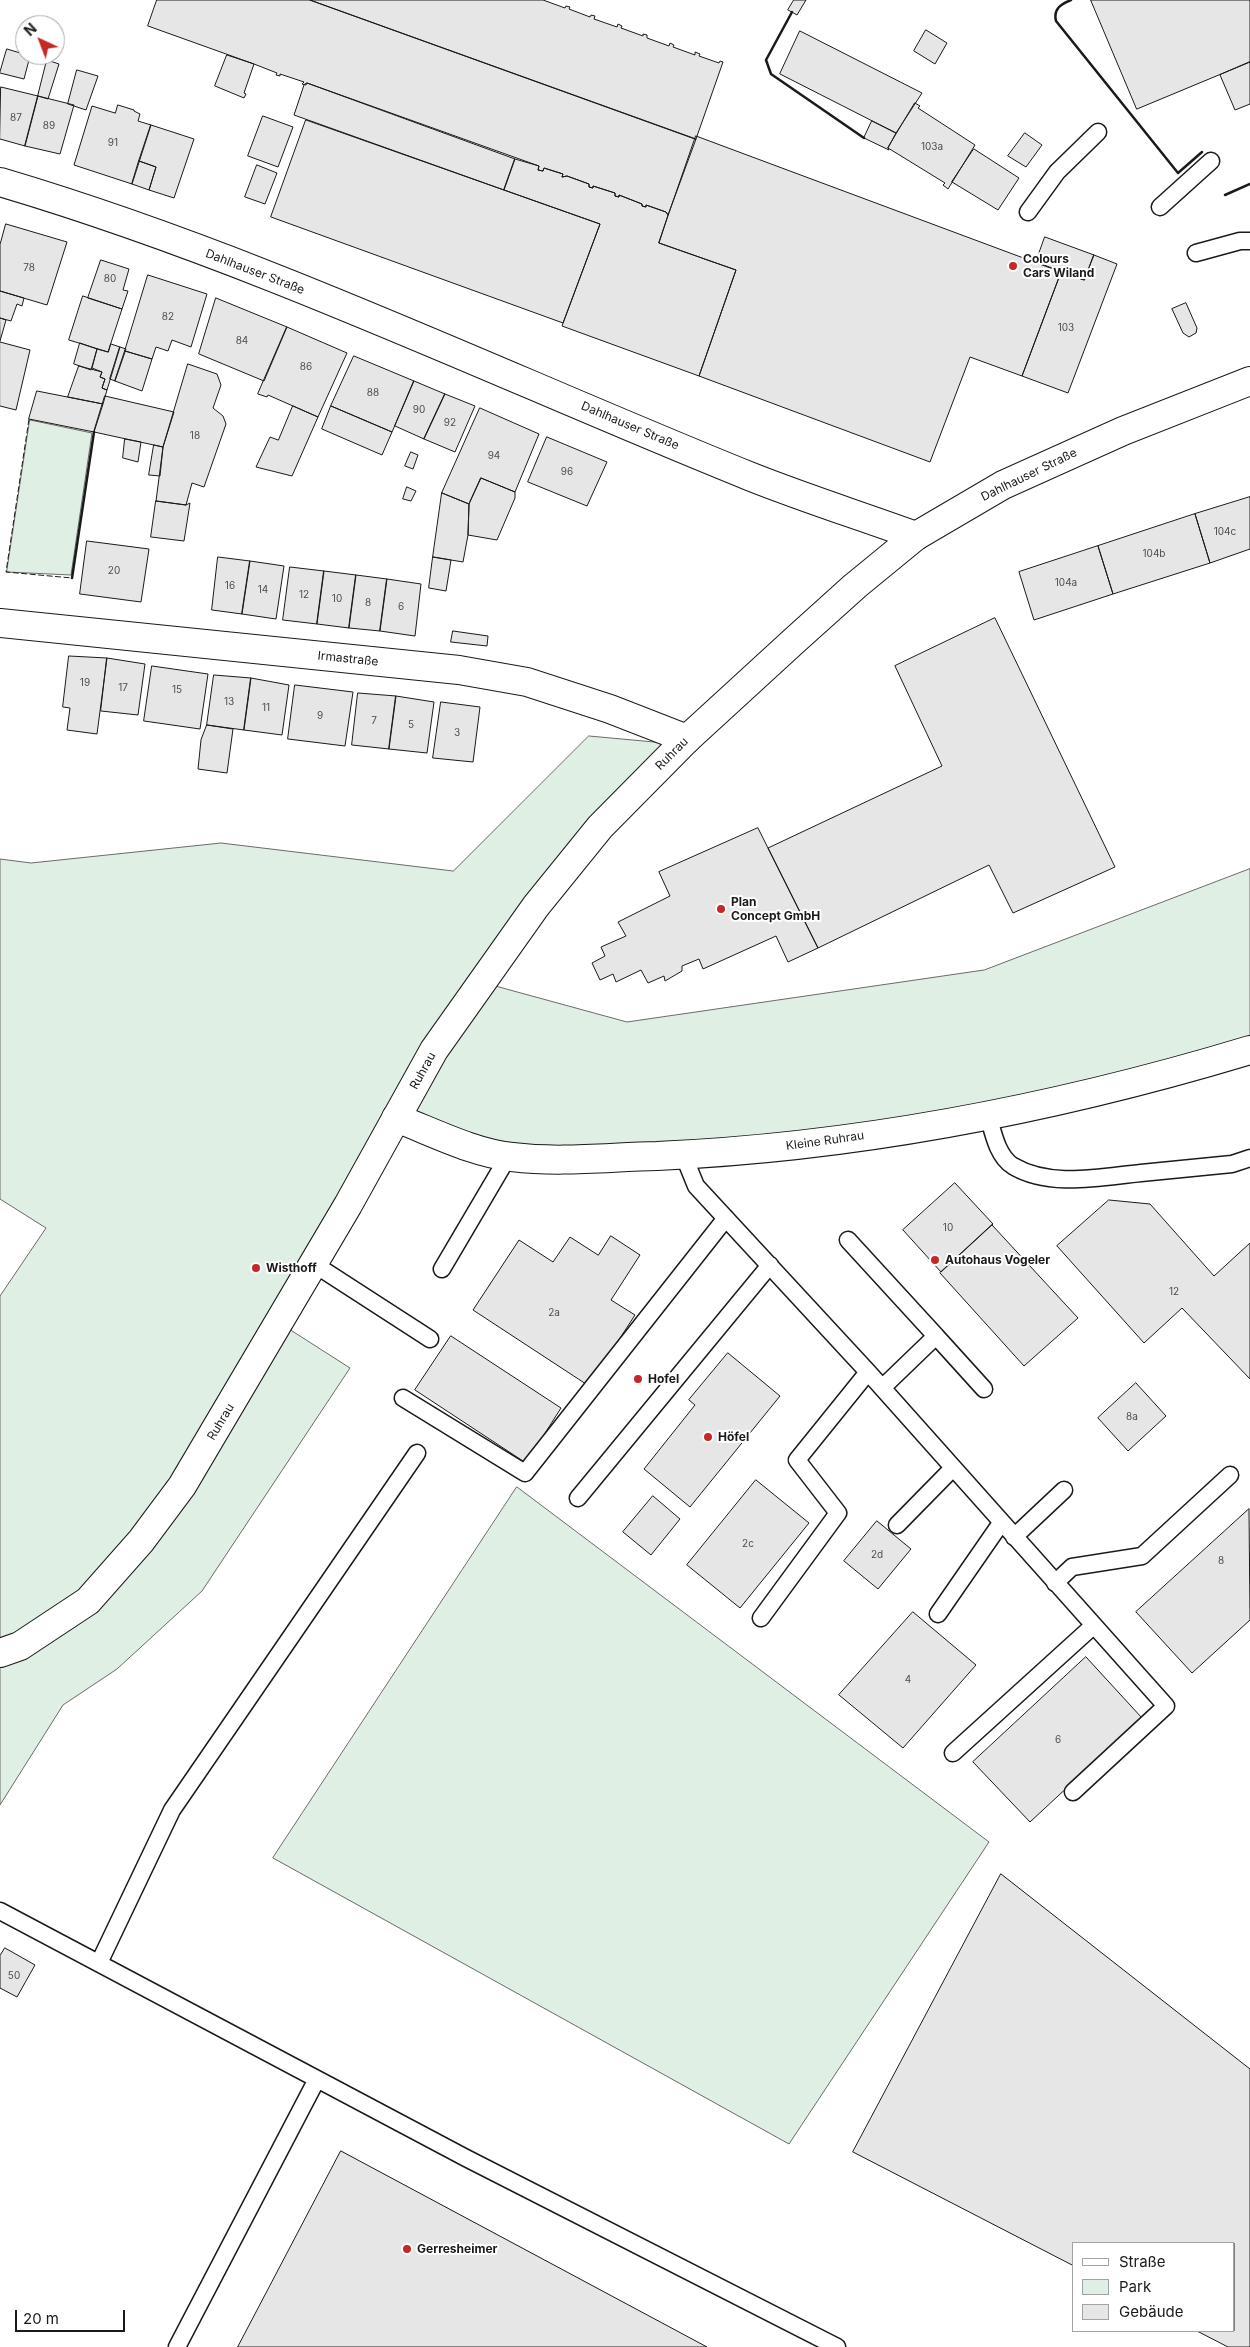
<!DOCTYPE html>
<html>
<head>
<meta charset="utf-8">
<style>
  body { margin:0 }
  #map { position:relative; width:1250px; height:2347px; overflow:hidden; background:#fff; font-family:Inter,sans-serif }
  canvas { display:block }
  .legend { position:absolute; left:1072px; top:2242px; width:162px; height:90px; box-sizing:border-box; background:#fff; border:1px solid #a3a3a3; margin:0; padding:6px 9px; list-style:none; font-size:15px; color:#1a1a1a }
  .legend li { display:flex; align-items:center; gap:10px; height:25px }
  .legend b { width:25px; border:1px solid #a3a3a3 }
  .north { position:absolute; left:15px; top:15px; width:50px; height:50px; box-sizing:border-box; background:#fff; border:1px solid #a3a3a3; border-radius:50%; rotate:317deg; font-size:14px; font-weight:700; line-height:20px; text-align:center; color:#1a1a1a }
  .north::after { content:''; display:block; margin:auto; width:18px; height:22px; background:#c62828; clip-path:polygon(50% 0,100% 100%,50% 72%,0 100%) }
  .scale { position:absolute; left:15px; top:2310px; width:110px; height:22px; box-sizing:border-box; border:2px solid #1a1a1a; border-top:0; padding-left:6px; font-size:15px; line-height:18px; white-space:nowrap; color:#1a1a1a; -webkit-text-stroke:4px #fff; paint-order:stroke }
</style>
</head>
<body>
<div id="map">
<canvas width="1250" height="2347"></canvas>
<ul class="legend">
<li><b style="height:6px;background:#fff"></b>Straße</li>
<li><b style="height:14px;background:#e0efe3"></b>Park</li>
<li><b style="height:14px;background:#e6e6e6"></b>Gebäude</li>
</ul>
<div class="north">N</div>
<div class="scale">20 m</div>
</div>
<script>
const ctx = document.querySelector('canvas').getContext('2d');
ctx.lineJoin = 'round';
function fillPath(path, color) { ctx.fillStyle = color; ctx.fill(path, 'evenodd'); }
function stroke(path, color, width, dash) { ctx.strokeStyle = color; ctx.lineWidth = width; ctx.lineCap = dash ? 'butt' : 'round'; ctx.setLineDash(dash || []); ctx.stroke(path); }
function write(font, color, halo, rows, align = 'center') {
  ctx.font = font + ' Inter,sans-serif'; ctx.lineWidth = 4; ctx.setLineDash([]); ctx.textBaseline = 'middle'; ctx.strokeStyle = halo; ctx.fillStyle = color; for (const [text, x, y, turn = 0] of rows) {
    ctx.save(); ctx.translate(x, y); ctx.rotate((+turn || 0) * Math.PI / 180); ctx.textAlign = isNaN(turn) ? turn : align; if (halo) ctx.strokeText(text, 0, 0); ctx.fillText(text, 0, 0); ctx.restore();
  }
}
const green = new Path2D(`
  M30 420 92 433 71 575 7 572Z
  M589 736 676 744 534 900 174 1483 85 1596 0 1646V1296L46 1228 0 1199V859L31 863 221 843 453 871Z
  M1250 869V1047L852 1135 509 1152 404 1116 488 984 627 1022 984 970Z
  M289 1329 350 1368 202 1591 117 1669 63 1705 0 1805V1658L93 1607Z
  M517 1487 989 1842 789 2144 273 1858Z`);
const building = new Path2D(`
  M157 0H310L696 139 668 215 666 212 646 205V207L642 206V204L619 195V197L615 196V193L593 186V188L589 187V184L567 176 562 177 563 174 544 168 543 171 538 170 539 166 307 83 306 85 302 84 304 82 280 74V76L276 75 277 73 254 64 148 26Z
  M310 0H543L565 8 566 6 570 7 569 9 590 17 591 15 595 16 594 19 617 27 618 24 622 26 621 28 643 36V34L647 35V38L669 46 670 43 674 45 673 47 695 55V52L700 54 699 56 719 63 720 61 723 62 696 139Z
  M794 0H806L797 15 788 10Z
  M1091 0H1250V62L1137 109Z
  M926 30 947 43 935 64 914 51Z
  M800 31 922 93 896 133 780 74Z
  M7 49 30 56 24 79 0 73Z
  M227 55 254 64 244 93 246 94 244 98 215 86Z
  M47 60 59 64 48 99 38 96Z
  M1250 62V104L1235 110 1220 75Z
  M77 70 98 76 86 110 68 104Z
  M307 83 515 159 504 190 294 115 304 85Z
  M1 87 38 96 25 146 0 139Z
  M38 96 74 105 60 154 25 146Z
  M915 103 920 106 918 108 975 145 948 189 943 185 945 183 888 148Z
  M118 105 134 110V111L140 114 138 121 151 125 132 184 74 165 92 106 115 113Z
  M263 116 293 127 278 167 248 156Z
  M306 120 600 224 563 323 271 217Z
  M872 121 896 133 888 148 889 150 864 138Z
  M151 125 194 139 174 198 149 190 156 167 139 161Z
  M1025 133 1042 145 1026 167 1008 156Z
  M696 136 1061 272 1022 376 970 357 930 462 699 376 736 270 659 243Z
  M974 149 1019 178 998 210 952 182Z
  M515 159 539 166 538 170 543 171 544 168 563 174 562 177 567 176 589 184V187L593 188V186L615 193V196L619 197V195L642 204V206L646 207V205L666 212 668 215 659 243 736 270 699 376 562 326 600 224 504 190Z
  M139 161 156 167 149 190 132 184Z
  M257 165 277 173 265 204 245 197Z
  M6 224 67 242 47 305 0 291V245Z
  M1045 237 1094 255 1084 280 1036 262Z
  M1094 255 1117 264 1068 393 1022 376 1061 272 1084 280Z
  M101 260 129 269 123 290 128 291 122 309 88 298Z
  M148 275 207 294 191 347 172 340 168 351 156 347 152 359 125 351Z
  M0 291 24 298 22 306 17 304 11 321 0 318Z
  M83 296 122 309 108 352 69 340Z
  M216 298 287 327 264 381 199 354Z
  M1186 303 1197 328 1196 333 1189 337 1183 333 1172 309Z
  M0 318 6 320 0 341Z
  M287 327 347 353 318 417 268 395 267 397 258 394Z
  M0 342 30 350 16 410 0 406Z
  M80 343 97 349 91 370 74 364Z
  M111 344 120 347 107 390 102 388 105 379 100 377 102 372 92 368 97 349 108 352Z
  M120 347 126 349 115 381 110 379Z
  M125 351 152 359 142 391 115 381Z
  M354 356 414 381 392 432 331 406Z
  M188 364 217 374 221 385 213 408 223 416 226 424 204 487 192 483 186 505 156 501 163 447Z
  M79 366 102 372 100 377 105 379 102 388 107 390 103 404 68 397Z
  M414 381 445 394 424 439 395 426Z
  M37 391 103 404 94 432 29 419Z
  M445 394 475 406 455 452 424 439Z
  M105 396 174 412 163 447 94 432Z
  M293 406 318 417 292 476 256 467 270 437 278 440Z
  M331 406 392 432 382 455 322 429Z
  M480 408 539 434 515 492 481 478 469 504 442 493Z
  M547 437 607 462 587 506 528 482Z
  M125 439 141 442 138 462 123 458Z
  M154 445 163 447 160 476 149 475Z
  M411 452 418 455 413 469 405 466Z
  M481 478 515 492V498L497 540 468 535 469 504Z
  M407 487 416 491 411 501 403 499Z
  M442 493 469 504 468 535 463 562 433 557Z
  M1250 497V549L1210 563 1195 514Z
  M156 501 186 505 190 503 184 541 151 537Z
  M1195 514 1210 563 1113 594 1098 546Z
  M87 541 149 549 141 602 80 594Z
  M1098 546 1113 594 1034 620 1019 572Z
  M218 557 250 561 242 614 212 610Z
  M433 557 451 560 446 591 429 588Z
  M250 561 284 566 276 619 242 614Z
  M290 567 324 571 317 624 283 620Z
  M324 571 356 575 349 628 317 624Z
  M356 575 387 579 380 631 349 628Z
  M387 579 421 584 415 636 380 631Z
  M995 618 1115 867 1013 913 989 865 818 948 768 848 942 766 895 666Z
  M453 631 488 636 487 646 451 642Z
  M69 656 107 658 97 734 67 730 70 708 63 707Z
  M107 658 145 664 138 715 101 711Z
  M152 666 208 674 200 729 144 721Z
  M214 675 251 678 244 730 207 725Z
  M251 678 289 685 282 735 244 730Z
  M295 685 353 692 345 746 288 739Z
  M358 693 396 696 389 749 352 745Z
  M396 696 434 702 427 753 389 749Z
  M441 702 480 707 473 762 433 758Z
  M207 725 233 729 227 773 198 769 201 740Z
  M758 828 818 948 788 962 776 936 703 969 699 959 682 966V971L665 981 664 976 648 983 641 970 616 982 613 974 600 980 592 963 605 956 601 947 626 936 618 922 670 896 659 872Z
  M955 1183 993 1224 941 1272 903 1230Z
  M1109 1200 1150 1204 1214 1276 1250 1243V1379L1182 1308 1144 1343 1057 1246Z
  M992 1225 1078 1318 1024 1366 940 1273Z
  M611 1236 640 1255 611 1300 635 1315 589 1386 473 1310 519 1240 553 1262 570 1237 598 1255Z
  M451 1336 561 1408 526 1463 415 1390Z
  M728 1353 780 1396 690 1507 644 1469 695 1405 689 1400Z
  M1136 1383 1166 1416 1128 1451 1098 1418Z
  M756 1480 809 1523 740 1608 687 1565Z
  M653 1496 680 1519 651 1555 623 1532Z
  M1249 1509 1250 1620 1192 1673 1136 1612Z
  M877 1521 911 1549 878 1589 844 1561Z
  M913 1612 976 1665 903 1748 839 1695Z
  M1086 1657 1142 1718 1030 1822 973 1762Z
  M1001 1874 1250 2069V2347H1228L1197 2331H1234V2243H1074V2266L853 2152Z
  M5 1948 35 1965 17 1997 0 1988V1956Z
  M341 2151 707 2347H238Z`);
const service = new Path2D(`
  M1160 207 1211 161
  M1028 212 1057 172 1098 132
  M1196 253 1240 241H1250
  M988 1115C993 1132 997 1156 1013 1166 1050 1188 1100 1177 1141 1173 1171 1170 1202 1167 1232 1164L1250 1158
  M683 1154 696 1186 868 1372 1166 1706 1073 1792
  M848 1240 936 1336
  M314 1264 430 1339
  M442 1269 508 1157
  M882 1388 936 1336 984 1389
  M403 1398 525 1473 726 1218
  M578 1498 770 1265
  M897 1525 953 1468
  M1014 1537 1064 1490
  M1055 1583 1072 1567 1142 1556 1230 1475
  M938 1614 1001 1523
  M761 1618 838 1513 797 1460 868 1372
  M953 1753 1093 1626
  M0 1911 466 2158 837 2347
  M99 1963 172 1810 417 1453
  M177 2347 317 2079`);
const minor = new Path2D(`
  M0 182C257 258 501 376 749 476 804 498 861 516 916 536
  M0 623 459 670 527 682 610 709 687 739
  M396 1118C433 1132 473 1153 512 1157 560 1163 609 1157 657 1156 858 1147 1058 1108 1250 1050`);
const tertiary = new Path2D(`
  M0 1653 20 1646 88 1601 141 1541 182 1486 348 1205 434 1050 536 906 600 827 687 739 795 640 855 586 916 536 1003 485 1123 431 1250 381`);
const fence = new Path2D(`
  M29 419 6 572 72 578`);
const wall = new Path2D(`
  M1071 0C1061 4 1053 9 1056 21L1178 173 1202 152
  M792 12 766 60 771 74 864 138
  M1225 195 1250 184
  M72 578 94 432`);
const markers = [
  [1013,266,5,"#c62828"],
  [721,909,5,"#c62828"],
  [935,1260,5,"#c62828"],
  [256,1268,5,"#c62828"],
  [638,1379,5,"#c62828"],
  [708,1437,5,"#c62828"],
  [407,2249,5,"#c62828"]
];
const numberNames = [
  ["87",16,118],
  ["89",49,126],
  ["91",113,143],
  ["103a",932,147],
  ["78",29,268],
  ["80",110,279],
  ["82",168,317],
  ["103",1066,328],
  ["84",242,341],
  ["86",306,367],
  ["88",373,393],
  ["90",419,410],
  ["92",450,423],
  ["18",195,436],
  ["94",494,456],
  ["96",567,472],
  ["104c",1225,532],
  ["104b",1154,554],
  ["20",114,571],
  ["104a",1066,583],
  ["16",230,586],
  ["14",263,590],
  ["12",304,595],
  ["10",337,599],
  ["8",368,603],
  ["6",401,607],
  ["19",85,683],
  ["17",123,688],
  ["15",177,690],
  ["13",229,702],
  ["11",266,708],
  ["9",320,716],
  ["7",374,721],
  ["5",411,725],
  ["3",457,733],
  ["10",948,1228],
  ["12",1174,1292],
  ["2a",554,1313],
  ["8a",1132,1417],
  ["2c",748,1544],
  ["2d",877,1555],
  ["8",1221,1561],
  ["4",908,1680],
  ["6",1058,1740],
  ["50",14,1976]
];
const poiNames = [
  ["Colours",1023,259],
  ["Cars Wiland",1023,273],
  ["Plan",731,902],
  ["Concept GmbH",731,916],
  ["Autohaus Vogeler",945,1260],
  ["Wisthoff",266,1268],
  ["Hofel",648,1379],
  ["Höfel",718,1437],
  ["Gerresheimer",417,2249]
];
const streetNames = [
  ["Dahlhauser Straße",255,272,21],
  ["Dahlhauser Straße",630,426,23],
  ["Dahlhauser Straße",1029,475,-26],
  ["Irmastraße",348,659,6],
  ["Ruhrau",672,754,-45],
  ["Ruhrau",423,1071,-61],
  ["Kleine Ruhrau",825,1141,-8],
  ["Ruhrau",221,1422,-59]
];
fillPath(green, '#e0efe3');
stroke(green, '#6a6a6a', 1);
fillPath(building, '#e6e6e6');
stroke(building, '#1a1a1a', 1);
stroke(service, '#1a1a1a', 19);
stroke(minor, '#1a1a1a', 30);
stroke(tertiary, '#1a1a1a', 30);
stroke(service, '#fff', 16);
stroke(minor, '#fff', 28);
stroke(tertiary, '#fff', 28);
stroke(fence, '#1a1a1a', 1, [6, 2.5]);
stroke(wall, '#1a1a1a', 2.5);
for (const [x, y, r, color] of markers) { const dot = new Path2D(); dot.arc(x, y, r, 0, 2 * Math.PI); ctx.fillStyle = color; ctx.fill(dot); stroke(dot, '#fff', 2); }
write('10px', '#4d4d4d', null, numberNames);
write('bold 12px', '#1a1a1a', '#fff', poiNames, 'left');
write('12px', '#1a1a1a', '#fff', streetNames);
</script>
</body>
</html>
